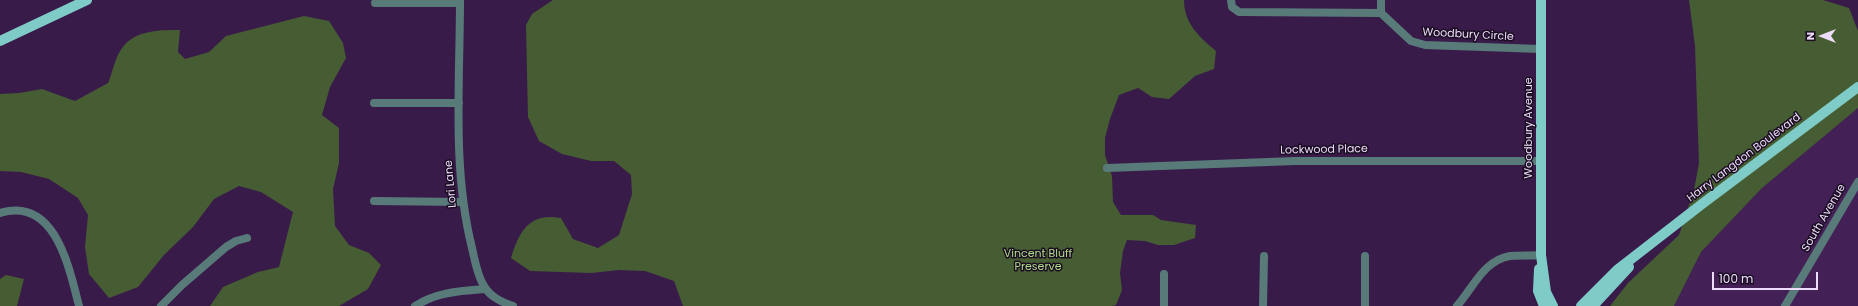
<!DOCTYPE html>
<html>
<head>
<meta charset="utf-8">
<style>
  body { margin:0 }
  #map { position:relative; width:1858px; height:306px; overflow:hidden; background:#391b4a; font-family:Poppins,sans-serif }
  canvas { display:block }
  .north { position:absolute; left:1802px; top:16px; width:40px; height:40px; -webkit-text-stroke:3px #1a0d22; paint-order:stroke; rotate:270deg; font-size:11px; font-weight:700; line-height:16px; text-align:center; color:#eddcf9 }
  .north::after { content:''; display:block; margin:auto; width:14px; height:18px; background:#eddcf9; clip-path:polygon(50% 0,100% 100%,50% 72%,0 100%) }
  .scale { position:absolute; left:1712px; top:272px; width:106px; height:18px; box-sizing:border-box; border:2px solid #eddcf9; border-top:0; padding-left:5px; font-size:12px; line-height:14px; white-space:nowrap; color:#eddcf9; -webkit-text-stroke:3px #1a0d22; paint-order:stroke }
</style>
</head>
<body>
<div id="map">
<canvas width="1858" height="306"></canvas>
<div class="north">N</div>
<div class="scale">100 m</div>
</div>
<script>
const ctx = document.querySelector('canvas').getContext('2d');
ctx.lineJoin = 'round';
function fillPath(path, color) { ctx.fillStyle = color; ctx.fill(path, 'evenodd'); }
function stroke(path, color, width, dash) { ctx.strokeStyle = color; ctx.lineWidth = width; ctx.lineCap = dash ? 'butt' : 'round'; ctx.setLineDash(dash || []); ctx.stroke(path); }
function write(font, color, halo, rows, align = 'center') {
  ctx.font = font + ' Poppins,sans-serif'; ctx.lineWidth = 3; ctx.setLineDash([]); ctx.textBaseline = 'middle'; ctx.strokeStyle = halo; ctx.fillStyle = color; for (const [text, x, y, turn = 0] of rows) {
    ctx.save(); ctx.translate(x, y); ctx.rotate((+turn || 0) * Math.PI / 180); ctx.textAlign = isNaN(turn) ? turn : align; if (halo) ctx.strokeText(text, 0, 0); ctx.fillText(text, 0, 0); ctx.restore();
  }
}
const built = new Path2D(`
  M1858 108V306H1674L1701 252 1762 188Z`);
const green = new Path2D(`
  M553 0H1184C1184 23 1199 37 1216 51L1214 69 1195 76 1169 99 1152 97 1138 88 1119 95 1110 119 1105 138V155L1112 176 1113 202 1121 215H1153L1161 220 1196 225 1195 238 1174 245H1158L1145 241 1127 240 1123 251 1120 273 1122 290 1116 305 1112 306H683L674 281 645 271 619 270 591 273 530 271 511 258C519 231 530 212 561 218L573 239 598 248 619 235 632 194 631 175 614 161H591L562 154 539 141 528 117 526 25 532 14Z
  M1689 0H1823L1849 8 1858 31V108L1762 188 1701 252 1674 306H1610L1628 283 1679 235 1694 190 1699 163 1695 46Z
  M304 16 329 21 343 43 346 58 330 87 322 115 339 128V163L333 189 335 226 349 245 369 253 381 265 368 289 339 306H210L223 287 258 272 279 267 293 212 261 192 239 186 214 199 193 227 164 255 138 287 109 298 89 274 85 247 88 215 78 198 49 179 21 172 0 171V94L19 93 42 89 75 101 108 83C112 74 114 62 119 53 131 30 157 30 180 30L178 52 185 59 209 52 226 36Z
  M6 275 24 279 17 306H0V279Z`);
const minor = new Path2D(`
  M460 0C460 83 452 168 472 248 475 261 477 275 484 286 490 297 502 302 513 306
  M1231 0 1232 7 1239 12 1381 13V0
  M375 3H460
  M1381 13 1411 41 1425 45 1541 49
  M374 103H459
  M1107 168 1295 161H1541
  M374 201 462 202
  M0 213C55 196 69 267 79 306
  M1164 274V306
  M161 306 182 285 226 247 236 241 247 238
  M415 306C437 292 460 291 486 289
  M1263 306 1264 256
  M1365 306V256
  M1457 306C1473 288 1484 260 1510 256 1520 255 1531 256 1541 255
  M1785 306 1858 182`);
const major = new Path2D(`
  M1541 0V255L1546 292 1553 306
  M0 41 87 0
  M1539 269 1538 291 1544 306
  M1581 306 1617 270 1702 204 1858 87
  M1593 306 1629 267`);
const streetNames = [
  ["Woodbury Circle",1468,35,3],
  ["Woodbury Avenue",1529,128,-90],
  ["Lockwood Place",1324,150,-1],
  ["Harry Langdon Boulevard",1744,158,-37],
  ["Lori Lane",451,184,-95],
  ["South Avenue",1824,218,-60]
];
const parkNames = [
  ["Vincent Bluff",1038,254],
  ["Preserve",1038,267]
];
fillPath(built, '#432056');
fillPath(green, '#465c33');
stroke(minor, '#587b79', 8);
stroke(major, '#7fcbc7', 10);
write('11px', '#eddcf9', '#1a0d22', streetNames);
write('11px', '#afdc88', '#1a0d22', parkNames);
</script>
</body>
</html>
